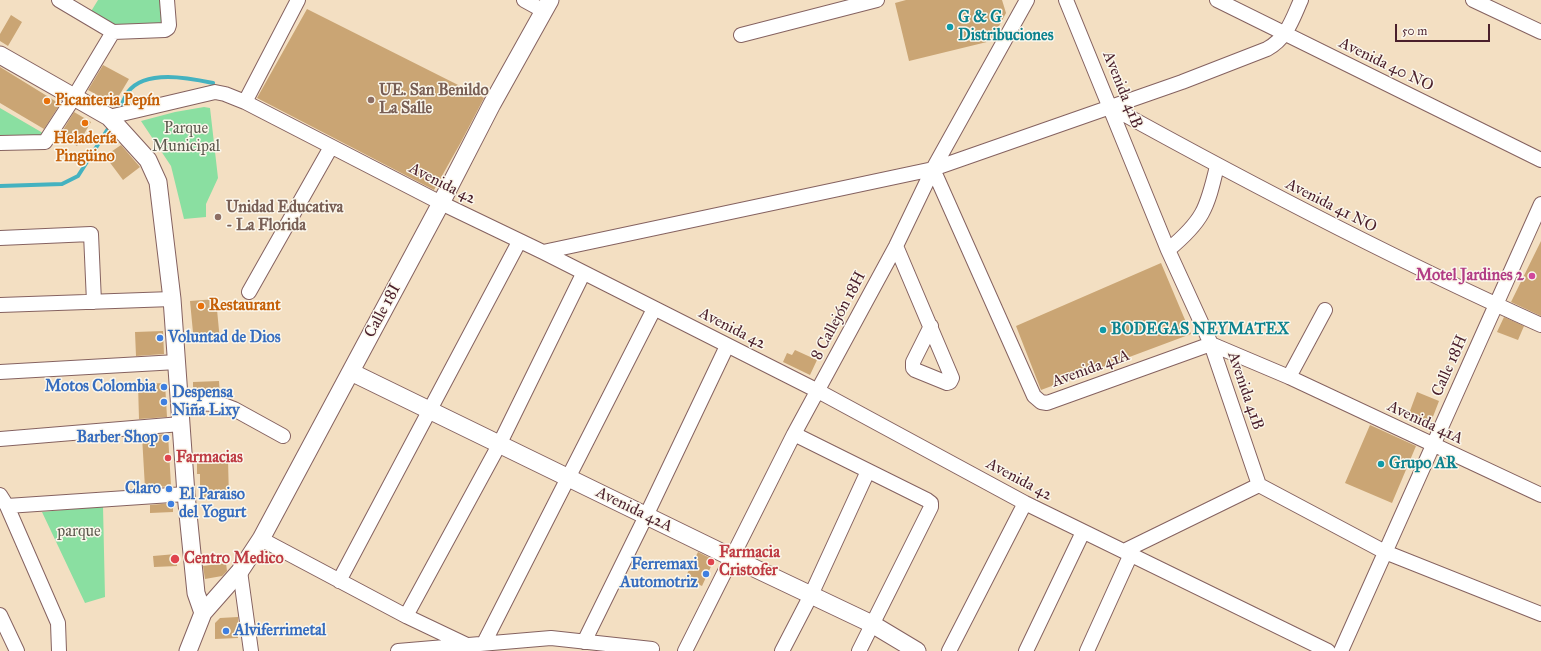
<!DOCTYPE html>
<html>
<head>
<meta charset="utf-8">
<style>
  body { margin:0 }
  #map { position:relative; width:1541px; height:651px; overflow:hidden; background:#f3dfc2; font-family:"IM FELL Great Primer",serif }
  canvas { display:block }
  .scale { position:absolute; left:1395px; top:24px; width:95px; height:18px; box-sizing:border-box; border:2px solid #4a1f2b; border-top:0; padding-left:5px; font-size:12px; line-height:14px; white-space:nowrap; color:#4a1f2b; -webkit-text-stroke:3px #fbf7ec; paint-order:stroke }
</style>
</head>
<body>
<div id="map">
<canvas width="1541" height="651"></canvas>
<div class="scale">50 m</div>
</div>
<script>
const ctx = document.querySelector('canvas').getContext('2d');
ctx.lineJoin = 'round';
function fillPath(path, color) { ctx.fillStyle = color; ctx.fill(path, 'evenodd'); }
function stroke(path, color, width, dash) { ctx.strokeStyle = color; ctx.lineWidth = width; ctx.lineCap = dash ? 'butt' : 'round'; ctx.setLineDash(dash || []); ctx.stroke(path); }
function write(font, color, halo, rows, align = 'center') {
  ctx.font = font + ' "IM FELL Great Primer",serif'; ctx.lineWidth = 3; ctx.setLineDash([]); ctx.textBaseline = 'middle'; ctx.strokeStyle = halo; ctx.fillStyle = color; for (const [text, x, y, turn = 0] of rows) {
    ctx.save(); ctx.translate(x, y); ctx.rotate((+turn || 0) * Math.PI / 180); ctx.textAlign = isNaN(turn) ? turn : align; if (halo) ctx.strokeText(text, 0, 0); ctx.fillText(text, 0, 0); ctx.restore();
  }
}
const green = new Path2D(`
  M98 0H164L165 27H115L90 13Z
  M204 107 210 108 218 178 206 204V217L184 219 171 166 141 121 175 112Z
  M0 108 48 136 0 142Z
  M103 506 105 597 85 603 42 512Z`);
const stream = new Path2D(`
  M118 111C122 105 124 98 128 92 145 69 189 78 213 83
  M0 186 62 184 78 176 111 124`);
const building = new Path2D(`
  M906 0H1002L1006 13 991 41 909 61 895 3Z
  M307 9 484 98 461 142 434 190 257 98Z
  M11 15 22 22 8 46 0 41V34Z
  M103 65 129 79 114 104 88 90Z
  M0 67 60 104 44 129 0 103Z
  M74 112 91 122 77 146 60 135Z
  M121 145 140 167 123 180 105 156Z
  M1541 241V316L1511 302Z
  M1161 263 1191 334 1041 390 1016 326Z
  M216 299 220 341 194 343 190 301Z
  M1504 317 1524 326 1518 340 1497 332Z
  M163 331 164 354 136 356 135 332Z
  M795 350 817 360 810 375 783 362 787 353 792 355Z
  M219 381 220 395H193V382Z
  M165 383 167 417 139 419 138 384Z
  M1417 392 1439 401 1429 427 1407 419Z
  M1370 425 1416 446 1392 503 1345 483Z
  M168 434 171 486 145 488 142 436Z
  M228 459 229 499 200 500V474H197V460Z
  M173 503V512L150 513V505Z
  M698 552 714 560 702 586 685 578Z
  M176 554 177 566 154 567 153 556Z
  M226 563 227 571 222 576 205 579 203 566Z
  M238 617V638L215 639V623L220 618Z`);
const minor = new Path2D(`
  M524 0 544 11
  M1066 0 1168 250 1211 344 1259 485 1385 552 1541 614
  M1217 0 1541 160
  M1473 0 1541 32
  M113 32 165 30 168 28 169 25 167 0
  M741 35 877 0
  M245 102 298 0
  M1111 107C1252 185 1394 259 1541 325
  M109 117 215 92 225 94 245 102 441 203 543 252 818 391 1025 503 1328 651
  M0 143 45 142 71 102 113 32 59 0
  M933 169 1034 396 1041 402 1047 403 1211 344 1289 377 1541 495
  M0 238 91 234 94 302
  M896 246 952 378 950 382 947 383 915 370 913 368V362L931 326
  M1168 250C1203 221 1207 209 1217 166
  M543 252 933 169 1182 82 1267 49C1287 38 1292 20 1301 0
  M249 292 331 147
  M0 305 172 299
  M0 372 177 362
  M1289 377 1325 310
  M179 403 221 404 234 409 283 436
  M794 434 927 500 931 503V507L859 651
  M0 439 181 424
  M0 495 7 506 58 623 59 651
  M7 506 186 494
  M261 539 406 616 467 645
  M1124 551 1259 485
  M240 571 251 651
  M339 581 519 242
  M0 615 17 651
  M406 616 499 445 583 274
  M584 642 646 516 727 346
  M484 643 654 309
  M398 651 551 638 652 649
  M685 651 794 434 896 246 933 169 1027 0
  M782 651 811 595 868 471
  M949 651 1025 503
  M1026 651 1083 532
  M1087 651 1131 554
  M1341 651 1541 204`);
const tertiary = new Path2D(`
  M0 55 109 117 148 160 158 182 172 299 186 494 196 593 203 613 188 651
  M351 372 733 558 872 624 917 651
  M203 613 240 571 261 539 441 203 492 104 550 0`);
const markers = [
  [950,27,4,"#0f9aa8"],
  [371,100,4,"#8d6e63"],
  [47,101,4,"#e8710a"],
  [85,123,4,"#e8710a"],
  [218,217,4,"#8d6e63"],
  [1532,276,4,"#d1479c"],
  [201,306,4,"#e8710a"],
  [1103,330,4,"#0f9aa8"],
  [160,338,4,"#3f7fe0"],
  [164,387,4,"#3f7fe0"],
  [164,402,4,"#3f7fe0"],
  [166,438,4,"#3f7fe0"],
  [168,458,4,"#e0444e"],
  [1381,464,4,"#0f9aa8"],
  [169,489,4,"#3f7fe0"],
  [171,504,4,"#3f7fe0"],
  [175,559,5,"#e0444e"],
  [711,562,4,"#e0444e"],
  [706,574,4,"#3f7fe0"],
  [226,631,4,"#3f7fe0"]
];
const cultureNames = [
  ["G & G",958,18],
  ["Distribuciones",958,36],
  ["BODEGAS NEYMATEX",1111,330],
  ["Grupo AR",1389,464]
];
const streetNames = [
  ["Avenida 40 NO",1386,65,26],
  ["Avenida 41B",1122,90,68],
  ["Avenida 42",442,184,27],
  ["Avenida 41 NO",1331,206,27],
  ["Calle 18I",383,311,-62],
  ["8 Callejón 18H",839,316,-62],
  ["Avenida 42",732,329,27],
  ["Calle 18H",1450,366,-66],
  ["Avenida 41A",1091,369,-20],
  ["Avenida 41B",1245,391,71],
  ["Avenida 41A",1425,423,25],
  ["Avenida 42",1019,480,28],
  ["Avenida 42A",634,510,26]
];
const educationNames = [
  ["UE. San Benildo",379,91],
  ["La Salle",379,109],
  ["Unidad Educativa",226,208],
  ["- La Florida",226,226]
];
const foodNames = [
  ["Picanteria Pepín",55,101],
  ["Heladería",85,139,"center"],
  ["Pingüino",85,157,"center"],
  ["Restaurant",209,306]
];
const parkNames = [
  ["Parque",186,129],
  ["Municipal",186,147],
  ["parque",79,532]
];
const hotelNames = [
  ["Motel Jardines 2",1524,276]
];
const shopNames = [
  ["Voluntad de Dios",168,338],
  ["Motos Colombia",156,387,"right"],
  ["Despensa",172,393],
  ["Niña Lixy",172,411],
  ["Barber Shop",158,438,"right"],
  ["Claro",161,489,"right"],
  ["El Paraiso",179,495],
  ["del Yogurt",179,513],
  ["Ferremaxi",698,565,"right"],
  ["Automotriz",698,583,"right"],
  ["Alviferrimetal",234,631]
];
const healthNames = [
  ["Farmacias",176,458],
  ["Farmacia",719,553],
  ["Cristofer",719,571],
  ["Centro Medico",184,559]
];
fillPath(green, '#8adfa1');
stroke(stream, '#44b2c0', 4);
fillPath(building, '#caa574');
stroke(minor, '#856260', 16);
stroke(tertiary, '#856260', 19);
stroke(minor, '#fff', 14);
stroke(tertiary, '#fff', 17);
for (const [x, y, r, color] of markers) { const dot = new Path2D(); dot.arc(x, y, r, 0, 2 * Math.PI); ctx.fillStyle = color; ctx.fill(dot); stroke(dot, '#fbf7ec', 1.5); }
write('bold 16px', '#0d838f', '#fbf7ec', cultureNames, 'left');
write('16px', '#4a1f2b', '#fbf7ec', streetNames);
write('bold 16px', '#785e54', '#fbf7ec', educationNames, 'left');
write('bold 16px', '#c56008', '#fbf7ec', foodNames, 'left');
write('16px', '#5d594e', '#fbf7ec', parkNames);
write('bold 16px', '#b23c85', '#fbf7ec', hotelNames, 'right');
write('bold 16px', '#366cbe', '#fbf7ec', shopNames, 'left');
write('bold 16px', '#be3a42', '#fbf7ec', healthNames, 'left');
</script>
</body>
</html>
